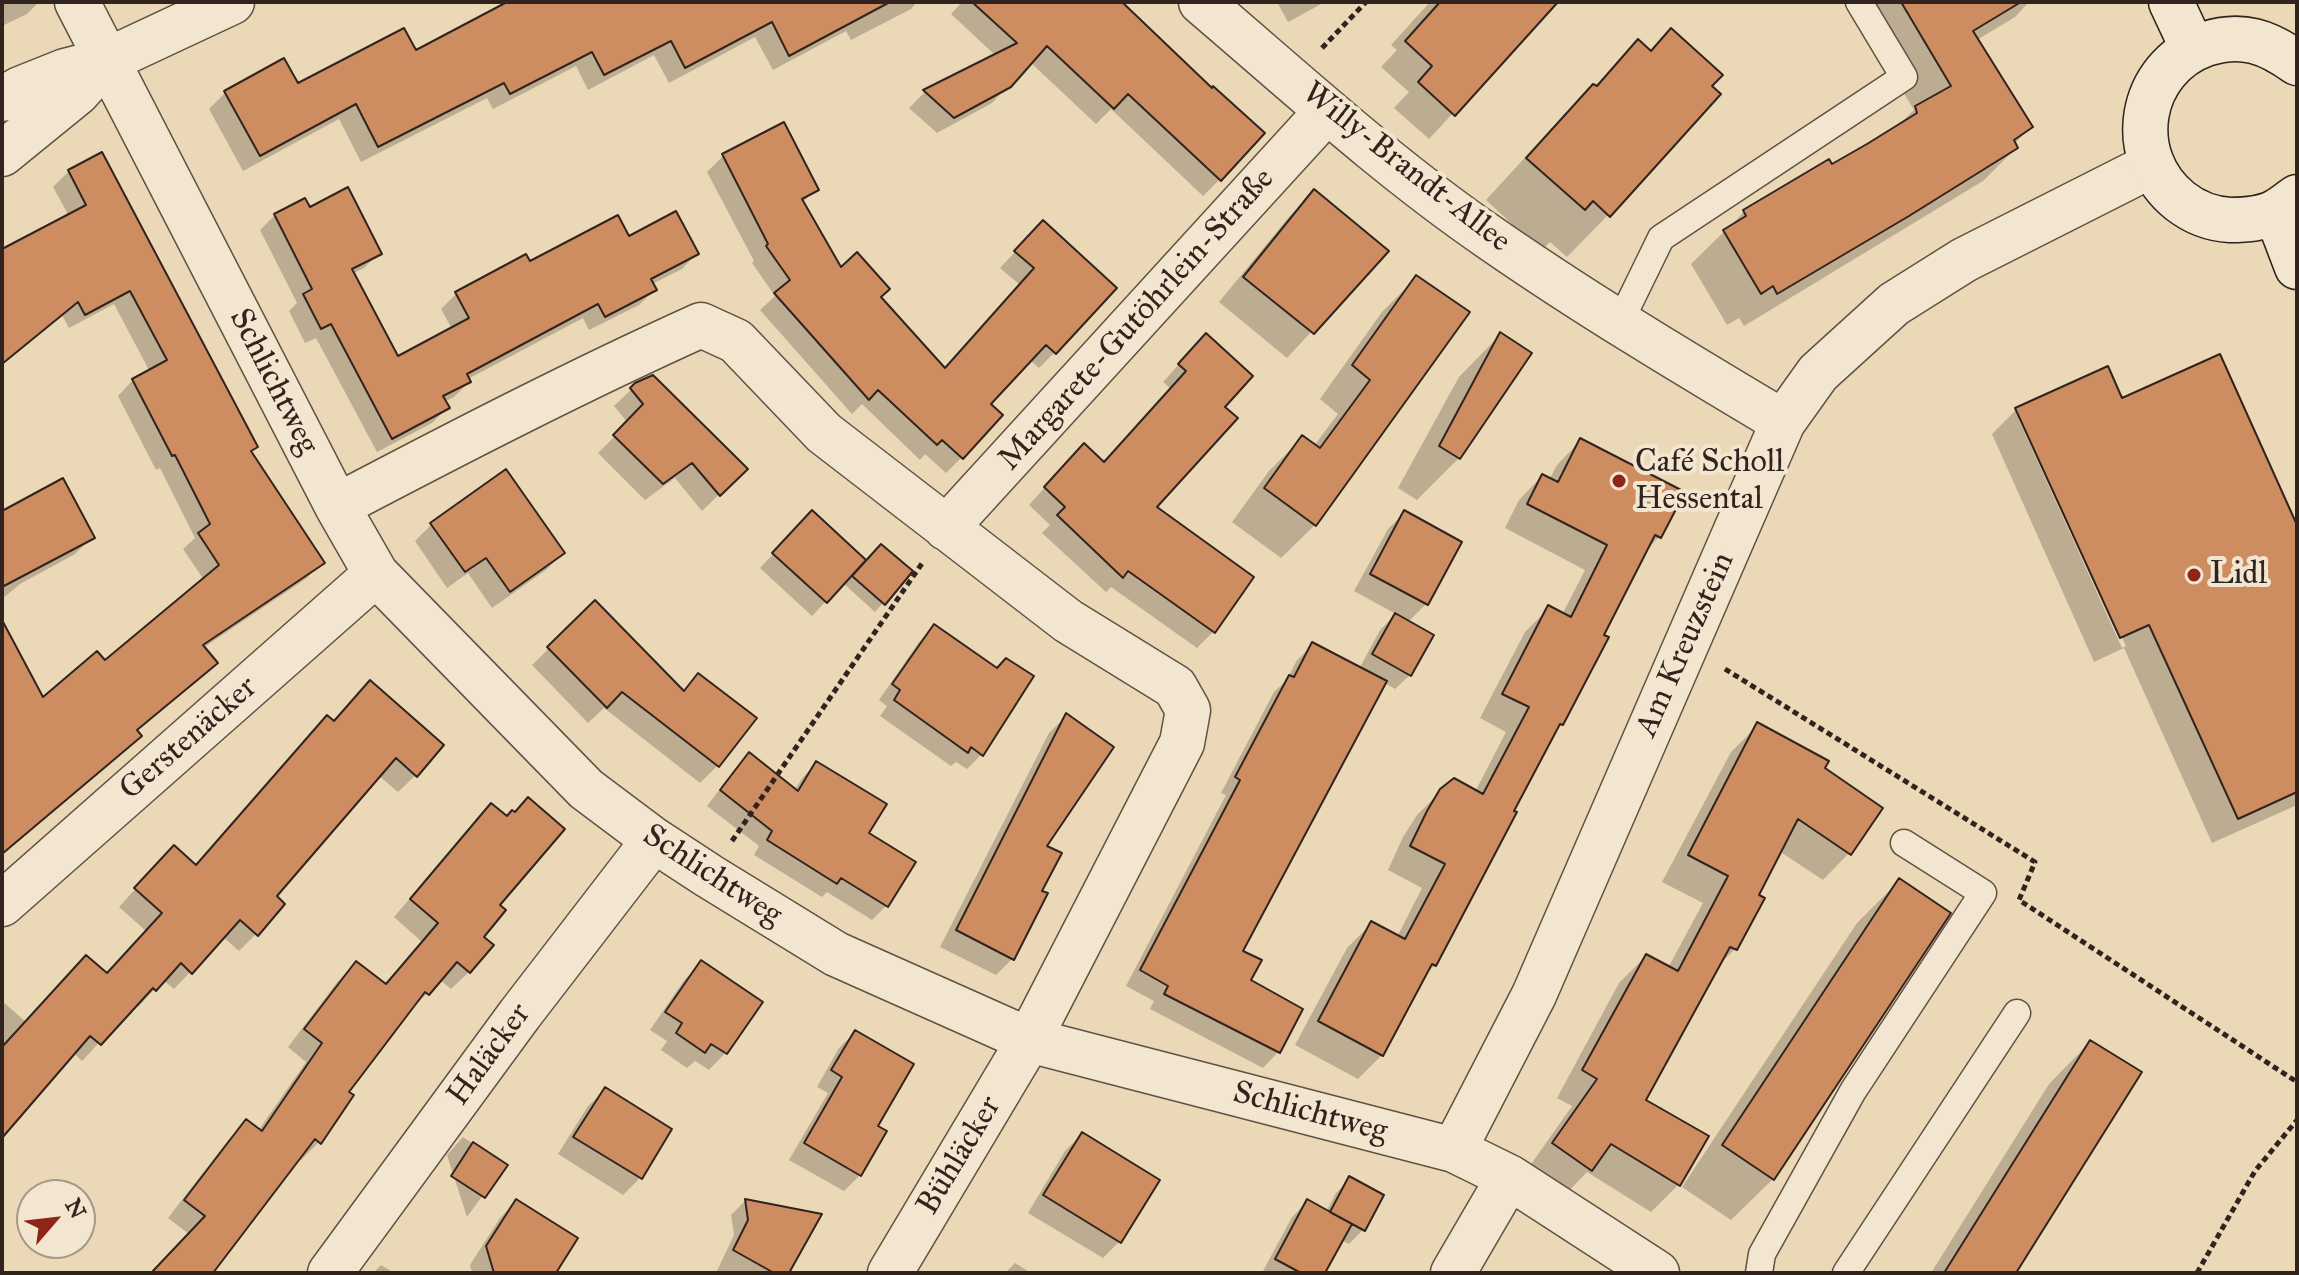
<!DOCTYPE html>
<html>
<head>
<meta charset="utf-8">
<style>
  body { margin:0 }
  #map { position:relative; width:2299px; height:1275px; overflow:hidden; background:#ebd8b6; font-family:"IM FELL Great Primer",serif }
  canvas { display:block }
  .frame { position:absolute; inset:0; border:4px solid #31241f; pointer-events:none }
  .north { position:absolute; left:16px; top:1179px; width:80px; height:80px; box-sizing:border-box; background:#f2e6d0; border:2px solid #a59889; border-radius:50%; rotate:62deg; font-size:22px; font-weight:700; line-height:32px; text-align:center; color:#31241f }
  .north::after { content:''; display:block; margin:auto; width:28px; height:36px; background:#8f2418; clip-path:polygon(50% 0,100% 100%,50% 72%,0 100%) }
</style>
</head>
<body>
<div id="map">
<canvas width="2299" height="1275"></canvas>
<div class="frame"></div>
<div class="north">N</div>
</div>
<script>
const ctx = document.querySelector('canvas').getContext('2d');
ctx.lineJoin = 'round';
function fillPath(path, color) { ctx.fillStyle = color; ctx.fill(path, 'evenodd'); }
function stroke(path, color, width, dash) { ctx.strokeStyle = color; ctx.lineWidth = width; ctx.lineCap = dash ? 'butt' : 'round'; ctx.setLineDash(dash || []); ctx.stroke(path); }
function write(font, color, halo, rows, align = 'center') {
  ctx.font = font + ' "IM FELL Great Primer",serif'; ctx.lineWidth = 8; ctx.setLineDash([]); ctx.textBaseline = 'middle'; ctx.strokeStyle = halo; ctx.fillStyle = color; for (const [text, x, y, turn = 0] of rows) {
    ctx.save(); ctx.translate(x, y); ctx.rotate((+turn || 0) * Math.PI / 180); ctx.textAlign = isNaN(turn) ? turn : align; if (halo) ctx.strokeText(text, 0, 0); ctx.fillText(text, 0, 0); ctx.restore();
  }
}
const shadow = new Path2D(`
  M2 2H39L27 14 2 26Z
  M511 2H917L911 9 851 40 846 31 773 70 755 37 669 83 654 55 588 90 576 66 493 109 487 98 361 162 339 119 243 171 209 109 225 93 297 85 415 52Z
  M962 2H1119L1220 179 1203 196 1111 109 1096 124 1030 62 992 103 937 133 909 108 925 92 996 56 951 14Z
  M1277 2H1325L1288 22Z
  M1430 2H1556L1429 139 1394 108 1409 92 1381 67 1397 50 1391 45Z
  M1872 2H2029L2015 17 1977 40 2031 127 2014 144 2016 148 1983 181 1744 326 1739 318 1727 325 1691 264 1744 212 1832 167 1894 129 1914 110 1858 18Z
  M1639 42 1650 52 1608 215 1567 257 1550 242 1541 251 1486 200 1552 128Z
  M102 155 256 447 250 453 322 562 307 578 203 648 216 663 135 732 124 751 2 855V625L42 700 104 663 204 580 183 549 195 538 160 468 156 470 118 396 133 380 150 372 114 304 69 328 62 315 2 365V243L5 250 69 216 53 187 69 171Z
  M723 156 816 189 802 203 841 270 878 297 944 370 1020 285 1000 268 1027 239 1055 352 1039 368 1030 360 989 404 962 457 946 473 925 454 920 460 862 404 852 414 760 310 775 296 752 263 754 261 707 172Z
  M1314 192 1386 251 1287 358 1219 302 1289 217Z
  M304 200 309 209 379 253 364 268 352 274 397 359 452 329 441 309 456 294 529 263 628 239 696 254 682 269 652 284 654 290 639 305 589 330 583 318 468 379 469 382 454 397 444 402 447 408 432 423 377 452 316 338 305 343 289 311 297 303 260 230 275 215Z
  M1416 278 1468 313 1315 525 1281 558 1232 522 1269 471 1302 438 1314 446 1338 414 1320 399 1382 312Z
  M1500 335 1459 458 1417 500 1398 488 1459 377Z
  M1190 352 1222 407 1154 507 1214 631 1197 648 1111 587 1106 592 1042 533 1050 525 1029 505 1068 462 1103 464 1171 389 1163 382Z
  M636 385 745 469 702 511 675 478 645 500 598 453 628 423 614 406Z
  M2122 401 2297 530V805L2212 843 2124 648 2094 662 1992 434 2017 409ZM2018 418H2022L2126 646 2122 648Z
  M1580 441 1659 537 1644 553 1561 724 1554 731 1435 965 1423 977 1382 1055 1358 1079 1295 1045 1347 948 1371 924 1397 937 1422 888 1388 870 1403 837 1417 815 1442 790 1475 792 1506 732 1480 718 1525 632 1549 608 1562 615 1585 570 1505 528 1519 500 1542 476 1549 480 1557 465Z
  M1405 512 1460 542 1426 604 1407 623 1410 675 1395 689 1383 682 1241 951 1248 981 1301 1010 1278 1052 1263 1068 1150 1009 1154 1001 1126 986 1226 795 1221 793 1274 692 1287 680 1297 660 1313 645 1359 669 1380 630 1396 614 1354 591 1388 529Z
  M2 513 92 537 75 554 20 584 2 599Z
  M812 513 866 563 910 572 875 612 843 583 812 616 760 568Z
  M432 524 563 553 546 570 492 608 468 573 447 588 415 541Z
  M595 603 682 692 699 675 754 719 717 766 700 783 604 708 588 723 532 665Z
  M934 626 982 754 967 769 956 762 951 766 880 716 887 706 879 700 919 642Z
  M353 700 416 775 398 792 378 775 274 897 256 934 239 951 223 937 174 989 163 980 138 1007 135 1004 82 1061 73 1052 2 1135V1001L26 1022 106 975 146 931 119 907 157 865 195 867Z
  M1066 716 1044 846 1040 892 1013 958 996 975 940 947 1049 733Z
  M1758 725 1822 769 1849 853 1823 880 1779 851 1756 895 1735 949 1717 967 1644 1100 1706 1137 1678 1185 1651 1212 1587 1172 1564 1196 1527 1170 1572 1106 1557 1098 1619 983 1646 956 1668 968 1703 903 1662 882 1731 752Z
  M749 755 794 791 803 777 817 763 866 833 914 863 886 906 872 920 827 892 822 897 754 855 759 846 707 806 735 769Z
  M474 823 498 905 481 937 469 972 451 989 440 980 410 1011 346 1092 351 1096 319 1142 301 1160 298 1158 208 1273H152L189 1234 168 1218 229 1139 246 1122 258 1131 306 1062 288 1047 338 981 356 963 385 985 422 942 394 917Z
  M1899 881 1773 1179 1731 1220 1682 1187 1857 923Z
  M702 963 725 1053 709 1070 695 1061 687 1068 661 1050 667 1041 650 1030 685 979Z
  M855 1032 876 1127 860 1175 844 1191 789 1160 828 1093 817 1087 839 1048Z
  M2090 1042 2013 1273H1931L2049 1084Z
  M605 1090 640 1178 623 1195 558 1154 588 1106Z
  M1082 1134 1120 1241 1103 1258 1028 1213 1065 1151Z
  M463 1137 505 1165 467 1217 447 1155Z
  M1350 1179 1363 1230 1349 1244 1341 1240 1323 1273H1262L1292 1217 1307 1202 1326 1212 1336 1193Z
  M517 1201 553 1273H472L470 1265 500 1218Z
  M745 1201 787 1273H716L734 1235 731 1215Z
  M1015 1263 1031 1273H1005Z
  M381 1265 394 1273H373Z`);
const building = new Path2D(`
  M507 2H890L789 56 772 22 685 68 671 41 604 75 592 52 510 94 504 83 378 147 356 104 260 156 224 91 284 58 298 83 404 28 416 50Z
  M972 2H1122L1212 88 1213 86 1265 133 1221 181 1128 94 1114 109 1047 46 1011 87 954 118 923 90 1017 43Z
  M1440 2H1558L1455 116 1418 82 1432 66 1405 41Z
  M1901 2H2021L1973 31 2033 127 2014 140 2018 148 1909 216 1777 294 1773 286 1761 294 1723 230 1746 216 1743 210 1829 159 1832 164 1867 144 1917 113 1915 106 1951 86Z
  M1671 28 1723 75 1712 86 1721 94 1610 217 1593 201 1585 210 1526 158 1593 84 1597 86 1638 39 1651 51Z
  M784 122 819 190 802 199 841 267 857 252 890 289 881 297 945 368 1034 268 1014 251 1043 220 1117 288 1056 354 1046 345 991 404 1003 415 963 459 942 440 937 445 878 390 869 400 774 293 790 280 766 246 768 244 722 154Z
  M102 152 258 447 251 451 325 563 203 645 218 663 137 730 142 736 2 854V620L43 697 97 651 105 660 219 565 198 533 210 524 175 455 172 456 132 379 167 360 130 291 85 315 78 302 2 364V249L86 205 68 170Z
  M348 187 382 254 352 269 398 356 469 318 455 292 526 254 530 261 618 215 629 236 676 211 699 254 651 279 657 290 605 317 598 304 467 374 471 382 443 396 450 408 392 439 331 324 321 329 303 294 312 289 274 214 305 198 310 207Z
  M1314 189 1389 251 1314 334 1243 277Z
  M1416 275 1470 312 1316 526 1264 488 1302 435 1320 448 1370 380 1352 365Z
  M1500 332 1532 353 1460 459 1439 446Z
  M1206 333 1253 376 1225 407 1238 418 1157 507 1254 577 1215 633 1128 571 1123 578 1057 515 1065 507 1044 487 1084 443 1104 462 1186 371 1178 364Z
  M2220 354 2297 525V792L2238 819 2149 625 2120 638 2015 408 2108 366 2122 398Z
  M653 375 748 469 720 496 692 463 663 484 613 435 643 404 630 388 635 383Z
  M1580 438 1685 492 1661 538 1655 535 1604 635 1609 637 1587 679 1563 725 1560 724 1514 811 1517 812 1436 966 1432 964 1383 1056 1318 1021 1371 921 1405 939 1445 864 1410 846 1427 811 1440 789 1454 778 1483 794 1529 707 1502 694 1548 605 1571 617 1607 545 1527 504 1542 474 1558 482Z
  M506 469 565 553 510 592 486 558 465 572 430 523Z
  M63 478 95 538 2 587V511Z
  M812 510 866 560 827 603 772 553Z
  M1404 510 1462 542 1428 605 1370 574Z
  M881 544 913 571 885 605 852 576Z
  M595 600 684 691 698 673 757 718 719 767 622 692 607 708 547 647Z
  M1395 613 1434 635 1411 676 1372 654Z
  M934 624 997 668 1006 658 1034 676 983 756 971 747 968 753 894 700 900 690 892 684Z
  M1312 642 1387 681 1243 951 1262 960 1251 980 1303 1009 1280 1053 1164 994 1168 986 1140 970 1240 780 1235 777 1289 675 1294 677Z
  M370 680 444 745 417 777 396 758 277 896 285 904 258 936 240 920 192 974 181 963 156 991 153 988 101 1045 90 1036 2 1138V1047L86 955 107 973 162 913 134 888 174 845 196 865 327 715 334 721Z
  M1066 713 1114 747 1047 846 1062 853 1042 891 1048 893 1014 960 956 930Z
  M1757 722 1829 761 1825 768 1883 808 1851 855 1798 819 1759 895 1765 898 1737 950 1730 947 1646 1100 1709 1136 1680 1186 1611 1144 1592 1171 1552 1143 1597 1079 1582 1070 1646 954 1678 971 1728 876 1688 855Z
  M749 752 798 791 816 761 887 804 869 833 916 862 888 907 841 878 837 884 767 840 772 831 720 790Z
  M528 797 565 829 500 905 506 910 484 937 494 945 470 973 457 962 429 995 425 992 349 1092 354 1095 321 1144 315 1139 213 1273H151L205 1216 184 1200 246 1119 262 1131 322 1043 304 1029 356 961 386 984 438 923 410 899 491 803 507 816 512 810 515 812Z
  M1899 878 1951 913 1774 1180 1722 1145Z
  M701 960 763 1002 727 1054 711 1044 705 1053 676 1033 682 1023 665 1012Z
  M855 1030 914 1064 878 1126 887 1131 861 1176 804 1143 842 1077 831 1070Z
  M2090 1040 2142 1072 2053 1214 2016 1273H1944Z
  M605 1087 672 1129 642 1179 573 1137Z
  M1082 1132 1160 1180 1121 1243 1043 1195Z
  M473 1142 508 1165 485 1198 451 1176Z
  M1349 1176 1384 1195 1365 1231 1330 1212Z
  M516 1199 578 1238 556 1273H494L486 1246Z
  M745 1199 822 1214 789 1273H774L733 1250 748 1220Z
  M1307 1199 1352 1224 1325 1273H1301L1275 1259Z`);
const path = new Path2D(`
  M1322 48 1366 2
  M1725 669 2035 862 2019 900 2297 1082
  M732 841 923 562
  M2197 1273 2255 1171 2297 1120`);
const lane = new Path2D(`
  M1620 322 1661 238 1904 77 1859 2
  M1759 1273 1762 1254 1853 1091 1983 893 1904 843
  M1846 1273 2017 1013`);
const street = new Path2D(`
  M77 2 337 506 376 574 586 789 654 840 709 876 836 954 1029 1040 1454 1150 1509 1177 1657 1273
  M1201 2C1295 82 1387 167 1489 237 1584 303 1684 363 1783 422
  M2 99 20 89 65 71 108 60 232 2
  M2 154 77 93 103 64
  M337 506C457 443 577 381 701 325L736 341 824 433 1068 621 1175 687 1188 710 1182 743 1029 1040 890 1273
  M946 528 1327 111
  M2 904 376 574
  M1454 1150 1534 995 1783 422 1818 373 1894 304 1964 260 2152 165
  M330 1273 520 1014 654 840
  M1453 1273 1509 1177`);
const secondary = new Path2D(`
  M2171 2 2193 49
  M2297 63C2268 42 2242 32 2206 44 2138 68 2124 156 2180 201 2194 212 2212 219 2230 220 2246 220 2263 219 2277 211 2284 207 2291 201 2297 197
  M2276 212 2297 267`);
const markers = [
  [1619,481,8,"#8f2418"],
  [2194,575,8,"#8f2418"]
];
const streetNames = [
  ["Willy-Brandt-Allee",1406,168,38],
  ["Margarete-Gutöhrlein-Straße",1137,320,-48],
  ["Schlichtweg",273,382,63],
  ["Am Kreuzstein",1686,645,-66],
  ["Gerstenäcker",189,739,-41],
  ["Schlichtweg",712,876,33],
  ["Haläcker",490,1055,-54],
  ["Schlichtweg",1310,1113,15],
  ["Bühläcker",960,1156,-59]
];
const poiNames = [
  ["Café Scholl",1635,463],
  ["Hessental",1635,500],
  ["Lidl",2210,575]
];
fillPath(shadow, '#0003');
fillPath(building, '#cd8d61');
stroke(building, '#31241f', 2);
stroke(lane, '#605145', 29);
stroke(street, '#605145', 47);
stroke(secondary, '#31241f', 47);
stroke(path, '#31241f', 5, [6, 4]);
stroke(lane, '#f2e6d0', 26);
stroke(street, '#f2e6d0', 44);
stroke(secondary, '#f2e6d0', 44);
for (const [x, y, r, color] of markers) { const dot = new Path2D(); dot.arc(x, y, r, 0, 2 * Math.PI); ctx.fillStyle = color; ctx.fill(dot); stroke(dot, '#f2e6d0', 3); }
write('32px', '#31241f', '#f2e6d0', streetNames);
write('32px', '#31241f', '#f2e6d0', poiNames, 'left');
</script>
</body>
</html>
